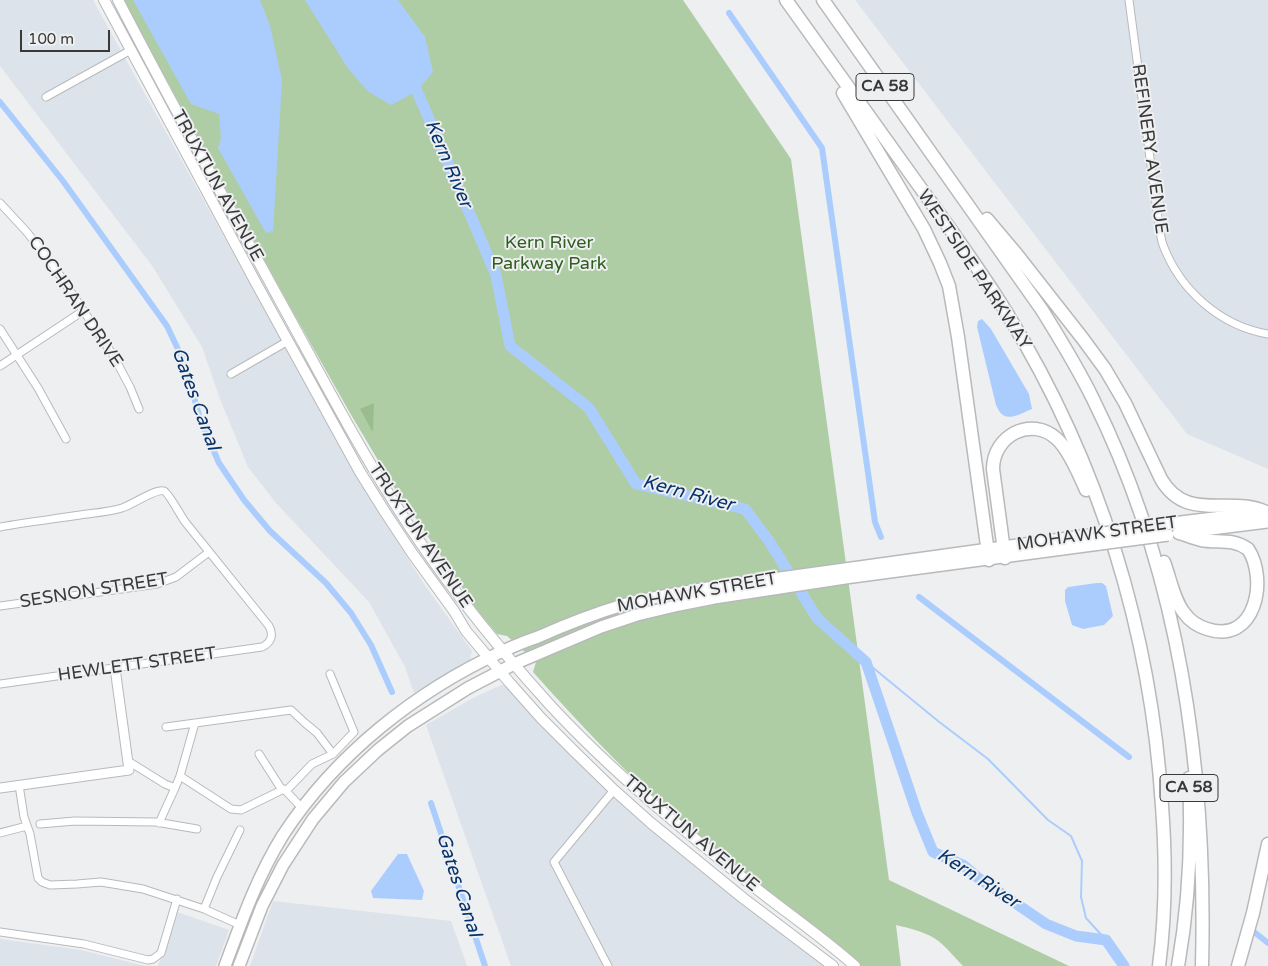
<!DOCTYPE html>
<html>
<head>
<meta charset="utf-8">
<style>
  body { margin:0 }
  #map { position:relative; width:1268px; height:966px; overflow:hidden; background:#eeeff1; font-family:"Varela Round",sans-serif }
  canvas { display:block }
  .scale { position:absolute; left:20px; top:30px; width:90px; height:22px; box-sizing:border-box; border:2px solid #39393a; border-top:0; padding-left:6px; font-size:15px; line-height:18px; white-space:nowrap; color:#39393a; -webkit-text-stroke:4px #eeeff1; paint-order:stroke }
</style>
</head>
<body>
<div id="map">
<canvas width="1268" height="966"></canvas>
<div class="scale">100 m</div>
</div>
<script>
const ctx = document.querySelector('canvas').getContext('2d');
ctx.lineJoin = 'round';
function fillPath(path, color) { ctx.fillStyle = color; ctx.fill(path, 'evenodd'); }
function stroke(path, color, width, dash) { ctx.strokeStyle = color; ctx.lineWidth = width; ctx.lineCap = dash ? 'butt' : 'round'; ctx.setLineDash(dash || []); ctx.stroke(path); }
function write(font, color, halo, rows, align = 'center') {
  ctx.font = font + ' "Varela Round",sans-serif'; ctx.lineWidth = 4; ctx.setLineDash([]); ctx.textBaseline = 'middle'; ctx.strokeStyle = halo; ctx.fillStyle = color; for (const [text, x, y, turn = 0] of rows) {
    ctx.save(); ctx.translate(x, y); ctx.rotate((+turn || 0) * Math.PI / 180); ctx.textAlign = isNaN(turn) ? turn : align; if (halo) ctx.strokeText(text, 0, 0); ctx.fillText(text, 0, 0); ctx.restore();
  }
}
const built = new Path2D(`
  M0 0H93L356 476 424 584 472 651 470 660 414 693 405 667 369 602 276 503 248 467 220 399 202 347 153 267 0 66Z
  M855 0H1268V469L1187 434Z
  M501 685H504L507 686 623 806 641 822 699 869 823 966H511L426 725 471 699Z
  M273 901 451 921 467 966H250Z
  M177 912 229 930 216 966H158Z
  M0 939 81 950 145 966H0Z`);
const green = new Path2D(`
  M123 0H683L791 159 889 880 1069 966H963C954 957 945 945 934 938 922 931 908 928 896 925L901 966H861L662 806C617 763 574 718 533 672L536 662 507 636 497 634 477 610 411 511 398 494 350 413 290 307Z`);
const forest = new Path2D(`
  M374 403 373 431H372L360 409Z`);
const water = new Path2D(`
  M133 0H260L270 26 282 80 273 231 266 233 218 148 221 138 219 114 191 104Z
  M305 0H398L425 37 433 72 417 91 391 105 369 92 349 70Z
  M982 319 991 329 1029 394 1032 409C1017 415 1004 425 996 405L977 327 978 321Z
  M1097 583H1102L1106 586 1113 616 1104 625 1083 629 1072 625 1065 601V590L1068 587Z
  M398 854H407L424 891 422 900 373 898 371 891Z`);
const stream = new Path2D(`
  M866 662 938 721 988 759 1048 820 1071 836 1082 861 1081 897 1086 918 1106 940`);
const canal = new Path2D(`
  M729 13 822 148 875 522 881 537
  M0 102 63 181 167 326 185 364 200 419 219 463 244 500 270 531 326 583 351 613 371 645 392 692
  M919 597 1129 757
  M431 803 485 966
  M1253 931 1268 943`);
const river = new Path2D(`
  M409 79 417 91 496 275 510 346 589 408 636 484 745 509 769 541 817 618 866 662 917 813 933 852 963 865 977 877 1046 924 1076 936 1106 940 1124 966`);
const minor = new Path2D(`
  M1129 0 1159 226C1160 232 1161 239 1163 245 1180 290 1220 326 1268 334
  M46 97 131 50
  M0 203 26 231 53 265 113 355 130 387 139 409
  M0 329 38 388 66 439
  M0 366 83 311
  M231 374 288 341
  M0 527C27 522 54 519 80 515 94 513 109 512 122 508 132 505 156 488 164 491 169 493 181 517 186 523L269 626C274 635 271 643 262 647L0 684
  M0 606 157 584 176 577 209 552
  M166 727 291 710 305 723 317 733 333 754
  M259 754 282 790
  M128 761 165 784 175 788 159 823
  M180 776 231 809 241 810 284 789 302 808
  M19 785 24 817 30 834 38 878 42 882 50 885 77 884 101 882 143 889 204 909 240 925
  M175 788 180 776 195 723
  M286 791 312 764 333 754 354 732 330 674
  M40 824 75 821 156 822 197 829
  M0 833 27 826
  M204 909 217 877 240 830
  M0 932 84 944 148 960 153 959 161 953 177 899
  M608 966 554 862 614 790`);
const tertiary = new Path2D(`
  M0 788 129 770 115 668`);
const secondary = new Path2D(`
  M104 0 256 283 360 472 385 512 412 553 454 611 466 631 509 682 541 718 575 752 614 790 651 823 743 898 833 966
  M118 0C170 101 225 200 279 299 317 368 353 438 395 504 440 576 493 642 550 705 612 772 682 829 753 886 787 913 822 937 855 966`);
const primary = new Path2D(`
  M1164 524 1264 512
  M1179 533 1268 522
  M225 966C242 920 257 877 283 835 336 754 416 691 503 651 514 646 526 641 538 637 567 624 596 613 626 604 653 597 680 593 708 588L1097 534
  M239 966 262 906 283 865 313 819 344 782 378 750 408 726 468 688 514 664 601 627 637 615 679 605 714 598 845 578 1100 544`);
const motorway = new Path2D(`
  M786 0C829 61 873 122 917 183 948 226 980 269 1008 315 1099 463 1151 632 1162 806 1166 859 1166 913 1159 966
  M823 0 1042 310C1060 339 1078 368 1093 399 1180 574 1207 772 1202 966
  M843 93 924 229 940 263 949 286 958 337 989 560
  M987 219 1014 251 1083 339 1105 369 1125 403 1161 479C1187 524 1231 494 1268 513
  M1005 558 993 469C993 436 1031 415 1057 439 1067 448 1080 476 1086 490
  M1164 562C1170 578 1174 601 1185 614 1190 621 1198 626 1207 629 1256 645 1268 579 1248 549 1232 538 1218 543 1201 540 1193 538 1186 535 1179 533
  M1178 966C1189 904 1192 841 1189 778
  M1238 966 1253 913 1268 844`);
const primaryBridge = new Path2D(`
  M1097 534 1164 524
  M1100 544 1168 535`);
const shields = [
  [885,87,58],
  [1189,788,58]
];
const shieldNames = [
  ["CA 58",885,87],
  ["CA 58",1189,788]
];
const streetNames = [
  ["REFINERY AVENUE",1149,149,82],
  ["TRUXTUN AVENUE",217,186,61],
  ["WESTSIDE PARKWAY",974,270,56],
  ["COCHRAN DRIVE",75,302,56],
  ["MOHAWK STREET",1097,534,-8],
  ["TRUXTUN AVENUE",420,536,56],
  ["SESNON STREET",94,591,-9],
  ["MOHAWK STREET",697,593,-10],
  ["HEWLETT STREET",137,665,-8],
  ["TRUXTUN AVENUE",691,834,40]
];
const parkNames = [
  ["Kern River",549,243],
  ["Parkway Park",549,264]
];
const waterNames = [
  ["Kern River",448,164,67],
  ["Gates Canal",195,399,70],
  ["Kern River",688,494,15],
  ["Kern River",978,879,33],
  ["Gates Canal",458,885,72]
];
fillPath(built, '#dde3ea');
fillPath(green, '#afcda5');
fillPath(forest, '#99bd8d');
fillPath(water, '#abcdfe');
stroke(stream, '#abcdfe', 2);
stroke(canal, '#abcdfe', 6);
stroke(river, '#abcdfe', 11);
stroke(minor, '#b8b9bb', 9);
stroke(tertiary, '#b8b9bb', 11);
stroke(secondary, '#b8b9bb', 12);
stroke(primary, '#b8b9bb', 14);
stroke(motorway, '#b8b9bb', 15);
stroke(minor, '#fff', 7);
stroke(tertiary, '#fff', 9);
stroke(secondary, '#fff', 10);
stroke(primary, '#fff', 11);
stroke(motorway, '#fff', 12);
stroke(primaryBridge, '#b8b9bb', 14, []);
stroke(primaryBridge, '#fff', 11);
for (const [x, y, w] of shields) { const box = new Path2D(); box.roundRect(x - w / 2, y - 13.5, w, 27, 4); ctx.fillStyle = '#eeeff1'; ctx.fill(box); stroke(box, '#39393a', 1); }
write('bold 16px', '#39393a', null, shieldNames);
write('18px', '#39393a', '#eeeff1', streetNames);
write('18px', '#305e1e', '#eeeff1', parkNames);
write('italic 19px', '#08346c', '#eeeff1', waterNames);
</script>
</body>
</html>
